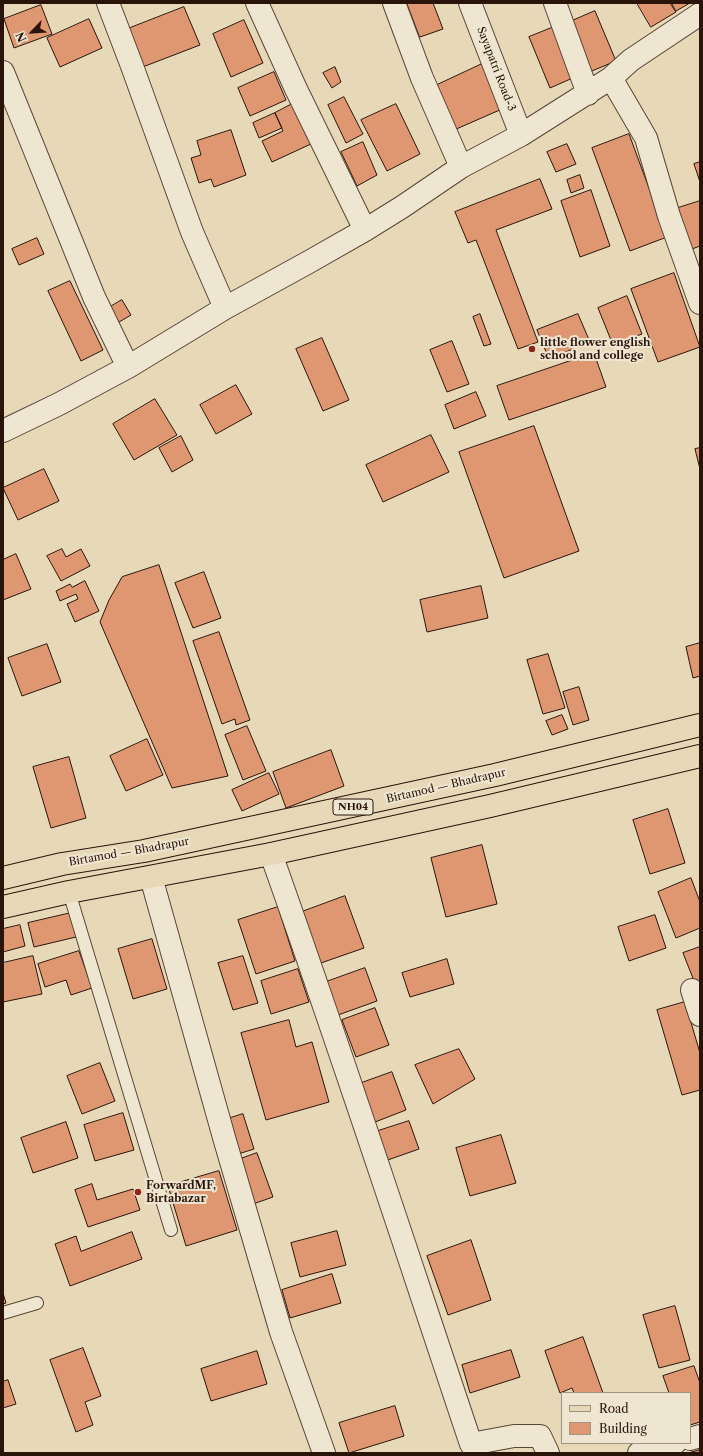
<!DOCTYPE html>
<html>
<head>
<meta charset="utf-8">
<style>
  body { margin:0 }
  #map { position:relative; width:703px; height:1456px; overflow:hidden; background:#e7d9b8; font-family:"Libre Caslon Text",serif }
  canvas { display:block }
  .frame { position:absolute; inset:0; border:4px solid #2a140a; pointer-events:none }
  .legend { position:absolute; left:561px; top:1392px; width:130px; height:52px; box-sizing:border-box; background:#efe6d1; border:1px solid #a09281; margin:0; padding:5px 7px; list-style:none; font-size:12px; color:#2a140a }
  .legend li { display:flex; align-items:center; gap:8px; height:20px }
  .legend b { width:20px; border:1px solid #a09281 }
  .north { position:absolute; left:12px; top:12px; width:40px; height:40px; -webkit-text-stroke:3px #efe6d1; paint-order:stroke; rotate:245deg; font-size:11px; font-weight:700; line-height:16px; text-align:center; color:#2a140a }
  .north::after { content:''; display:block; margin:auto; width:14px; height:18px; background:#2a140a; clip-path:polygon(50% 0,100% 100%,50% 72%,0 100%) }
</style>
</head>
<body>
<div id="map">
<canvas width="703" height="1456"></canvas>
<div class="frame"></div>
<ul class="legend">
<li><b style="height:5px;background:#e7d9b8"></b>Road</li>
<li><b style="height:11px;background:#df9772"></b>Building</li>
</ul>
<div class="north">N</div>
</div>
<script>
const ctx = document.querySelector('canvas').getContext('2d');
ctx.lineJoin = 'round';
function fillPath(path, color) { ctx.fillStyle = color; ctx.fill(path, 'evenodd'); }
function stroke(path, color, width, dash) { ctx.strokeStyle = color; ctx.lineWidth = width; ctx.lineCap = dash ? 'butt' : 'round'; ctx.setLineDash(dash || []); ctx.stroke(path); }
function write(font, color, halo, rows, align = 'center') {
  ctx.font = font + ' "Libre Caslon Text",serif'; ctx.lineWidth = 4; ctx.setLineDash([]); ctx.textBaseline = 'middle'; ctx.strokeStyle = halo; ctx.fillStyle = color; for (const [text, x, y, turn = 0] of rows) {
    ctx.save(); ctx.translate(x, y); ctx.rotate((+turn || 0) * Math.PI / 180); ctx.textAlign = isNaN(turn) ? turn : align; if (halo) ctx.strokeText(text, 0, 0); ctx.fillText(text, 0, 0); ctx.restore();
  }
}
const building = new Path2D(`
  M407 3H433L443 29 420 37Z
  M637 3H670L676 12 651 27Z
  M672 3H690L676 11Z
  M41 5 52 34 14 48 4 19Z
  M184 7 200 45 140 68 125 30Z
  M595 11 616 61 587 73 565 24Z
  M89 19 102 48 60 67 47 38Z
  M244 20 263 63 231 77 213 34Z
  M554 27 575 77 550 88 529 37Z
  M482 64 502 109 454 130 435 86Z
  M335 67 341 82 332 88 323 73Z
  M274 72 286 100 250 116 238 88Z
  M344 97 363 134 346 143 328 105Z
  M294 103 313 143 272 162 262 141 283 131 275 113Z
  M396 104 420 154 387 171 361 120Z
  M275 113 282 128 259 138 253 123Z
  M231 130 246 175 214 187 211 179 199 183 191 158 201 155 197 141Z
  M629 134 667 237 630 251 592 148Z
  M363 142 377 175 357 186 341 152Z
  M567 144 576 164 556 172 547 152Z
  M700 162V182L694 164Z
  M580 175 584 188 571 193 567 180Z
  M540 179 552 209 496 230 538 342 518 349 476 240 468 243 455 212Z
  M591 190 610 246 580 257 561 201Z
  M700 201V246L692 249 678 208Z
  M37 238 44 254 19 265 12 249Z
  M674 273 700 347 658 362 631 289Z
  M70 281 103 350 81 361 48 291Z
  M627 296 642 334 613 345 598 308Z
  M122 300 131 315 114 325 105 310Z
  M480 314 491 344 484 346 473 317Z
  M578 314 590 342 549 359 537 330Z
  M322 338 349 400 323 411 296 349Z
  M452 341 469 384 447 392 430 350Z
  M594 353 606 387 509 420 497 386Z
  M236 385 252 414 216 434 200 405Z
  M476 392 486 416 454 429 445 405Z
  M155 399 177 435 134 460 113 424Z
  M534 426 579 551 504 578 459 452Z
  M431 435 449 472 383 502 366 465Z
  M181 436 193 460 172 472 159 448Z
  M700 448V469L695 449Z
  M44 469 59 501 18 520 3 488Z
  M62 549 66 557 81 549 90 566 61 581 47 556Z
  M16 554 31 589 3 600V560Z
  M159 565 228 776 172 788 100 622 109 600 122 577Z
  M204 572 221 618 193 628 175 583Z
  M85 581 99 611 75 622 67 604 78 599 76 594 60 601 56 591 70 584 72 587Z
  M481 586 488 618 427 632 420 600Z
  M219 632 250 720 236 725 235 719 222 724 193 641Z
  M700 643V676L693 678 686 647Z
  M47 644 61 682 22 696 8 658Z
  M548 654 565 708 543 714 527 660Z
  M579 687 589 720 573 725 563 692Z
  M562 715 568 729 552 735 546 721Z
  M247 726 266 771 243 780 225 735Z
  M147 739 163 775 126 791 110 756Z
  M331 750 344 786 286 808 273 772Z
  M69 757 86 818 51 828 33 767Z
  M269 773 279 794 242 811 232 790Z
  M668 809 685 863 650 874 633 820Z
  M482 845 497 904 446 917 431 858Z
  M691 878 700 902V928L676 938 658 892Z
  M345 896 364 948 318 964 299 913Z
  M278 907 295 961 256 974 238 920Z
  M71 913 76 937 34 947 28 923Z
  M655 915 666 948 629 961 618 927Z
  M20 925 25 946 3 952V929Z
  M152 939 167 989 133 999 118 949Z
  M700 947V996L683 953Z
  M79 951 92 988 71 995 66 980 45 987 38 964Z
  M33 956 42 994 3 1002V963Z
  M243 956 258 1003 233 1010 218 963Z
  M447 959 454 984 410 997 402 973Z
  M365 968 377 1001 338 1015 326 982Z
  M298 969 309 1002 271 1014 261 981Z
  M685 1002 700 1053V1090L682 1095 657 1010Z
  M375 1008 389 1045 356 1057 342 1020Z
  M289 1020 296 1047 312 1042 329 1102 266 1120 241 1033Z
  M459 1049 475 1079 433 1104 415 1065Z
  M100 1063 115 1101 82 1114 67 1076Z
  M392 1072 406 1110 370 1124 356 1085Z
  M123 1113 134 1150 95 1161 84 1125Z
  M243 1114 254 1149 235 1155 224 1120Z
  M409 1121 419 1149 382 1162 372 1133Z
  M66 1122 78 1158 33 1173 21 1138Z
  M501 1135 516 1183 470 1196 456 1148Z
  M257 1153 273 1197 250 1205 235 1161Z
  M219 1171 237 1230 186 1246 168 1186Z
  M92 1184 97 1200 133 1189 140 1210 88 1227 75 1190Z
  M337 1231 346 1265 300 1277 291 1243Z
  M132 1232 142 1259 70 1286 55 1244 76 1236 81 1251Z
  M471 1240 491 1300 448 1315 427 1256Z
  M332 1274 341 1303 290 1318 282 1290Z
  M3 1293 6 1303 3 1304Z
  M675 1306 690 1360 659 1368 643 1315Z
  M583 1337 603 1393H574L572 1388 560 1393 545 1351Z
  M83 1348 101 1396 85 1402 93 1425 76 1432 50 1360Z
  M511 1350 520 1377 470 1393 462 1365Z
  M257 1351 267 1384 211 1401 201 1369Z
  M694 1366 700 1383V1422L690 1425V1393H669L663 1376Z
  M8 1380 16 1404 3 1408V1382Z
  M395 1406 404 1436 349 1453 339 1423Z
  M698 1444H700V1453H688L699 1450Z`);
const service = new Path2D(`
  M69 892 171 1230
  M3 1313 37 1303`);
const minor = new Path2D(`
  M108 3 132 66 192 232 225 308
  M257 3 296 89 365 230
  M394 3 422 78 461 167
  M470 3 521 135
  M555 3 588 94
  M3 72 94 297 128 367
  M611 78 631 60 700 14
  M3 431 59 404 128 367 225 308 307 263 365 230 402 207 461 167 521 135 611 78 646 138 669 216 700 303
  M271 854C341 1050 405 1247 471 1444L514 1436H540L548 1453
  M151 877 225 1141 281 1332 324 1453
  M692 990 700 1015
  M690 1439 700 1436
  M639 1453 675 1443`);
const primary = new Path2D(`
  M3 878 62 864 144 851 495 775 700 725
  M3 907 69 892 271 854 490 806 700 756`);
const markers = [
  [532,349,4,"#8f2418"],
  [138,1192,4,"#8f2418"]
];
const shields = [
  [353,807,40]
];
const shieldNames = [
  ["NH04",353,807]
];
const streetNames = [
  ["Sayapatri Road-3",496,69,69],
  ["Birtamod — Bhadrapur",446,786,-13],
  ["Birtamod — Bhadrapur",129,852,-10]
];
const poiNames = [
  ["little flower english",540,343],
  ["school and college",540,356],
  ["ForwardMF,",146,1186],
  ["Birtabazar",146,1199]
];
fillPath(building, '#df9772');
stroke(building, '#2a140a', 1);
stroke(service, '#594536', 14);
stroke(minor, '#594536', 24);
stroke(primary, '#2a140a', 24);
stroke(service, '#efe6d1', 12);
stroke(minor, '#efe6d1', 22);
stroke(primary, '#e7d9b8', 22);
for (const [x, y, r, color] of markers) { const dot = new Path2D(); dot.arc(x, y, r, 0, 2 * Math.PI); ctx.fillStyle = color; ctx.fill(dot); stroke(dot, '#efe6d1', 1.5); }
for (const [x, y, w] of shields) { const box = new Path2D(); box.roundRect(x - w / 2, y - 8, w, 16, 3); ctx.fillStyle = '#efe6d1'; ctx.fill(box); stroke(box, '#2a140a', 1); }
write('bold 10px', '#2a140a', null, shieldNames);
write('11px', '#2a140a', '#efe6d1', streetNames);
write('bold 11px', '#2a140a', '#efe6d1', poiNames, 'left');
</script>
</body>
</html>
